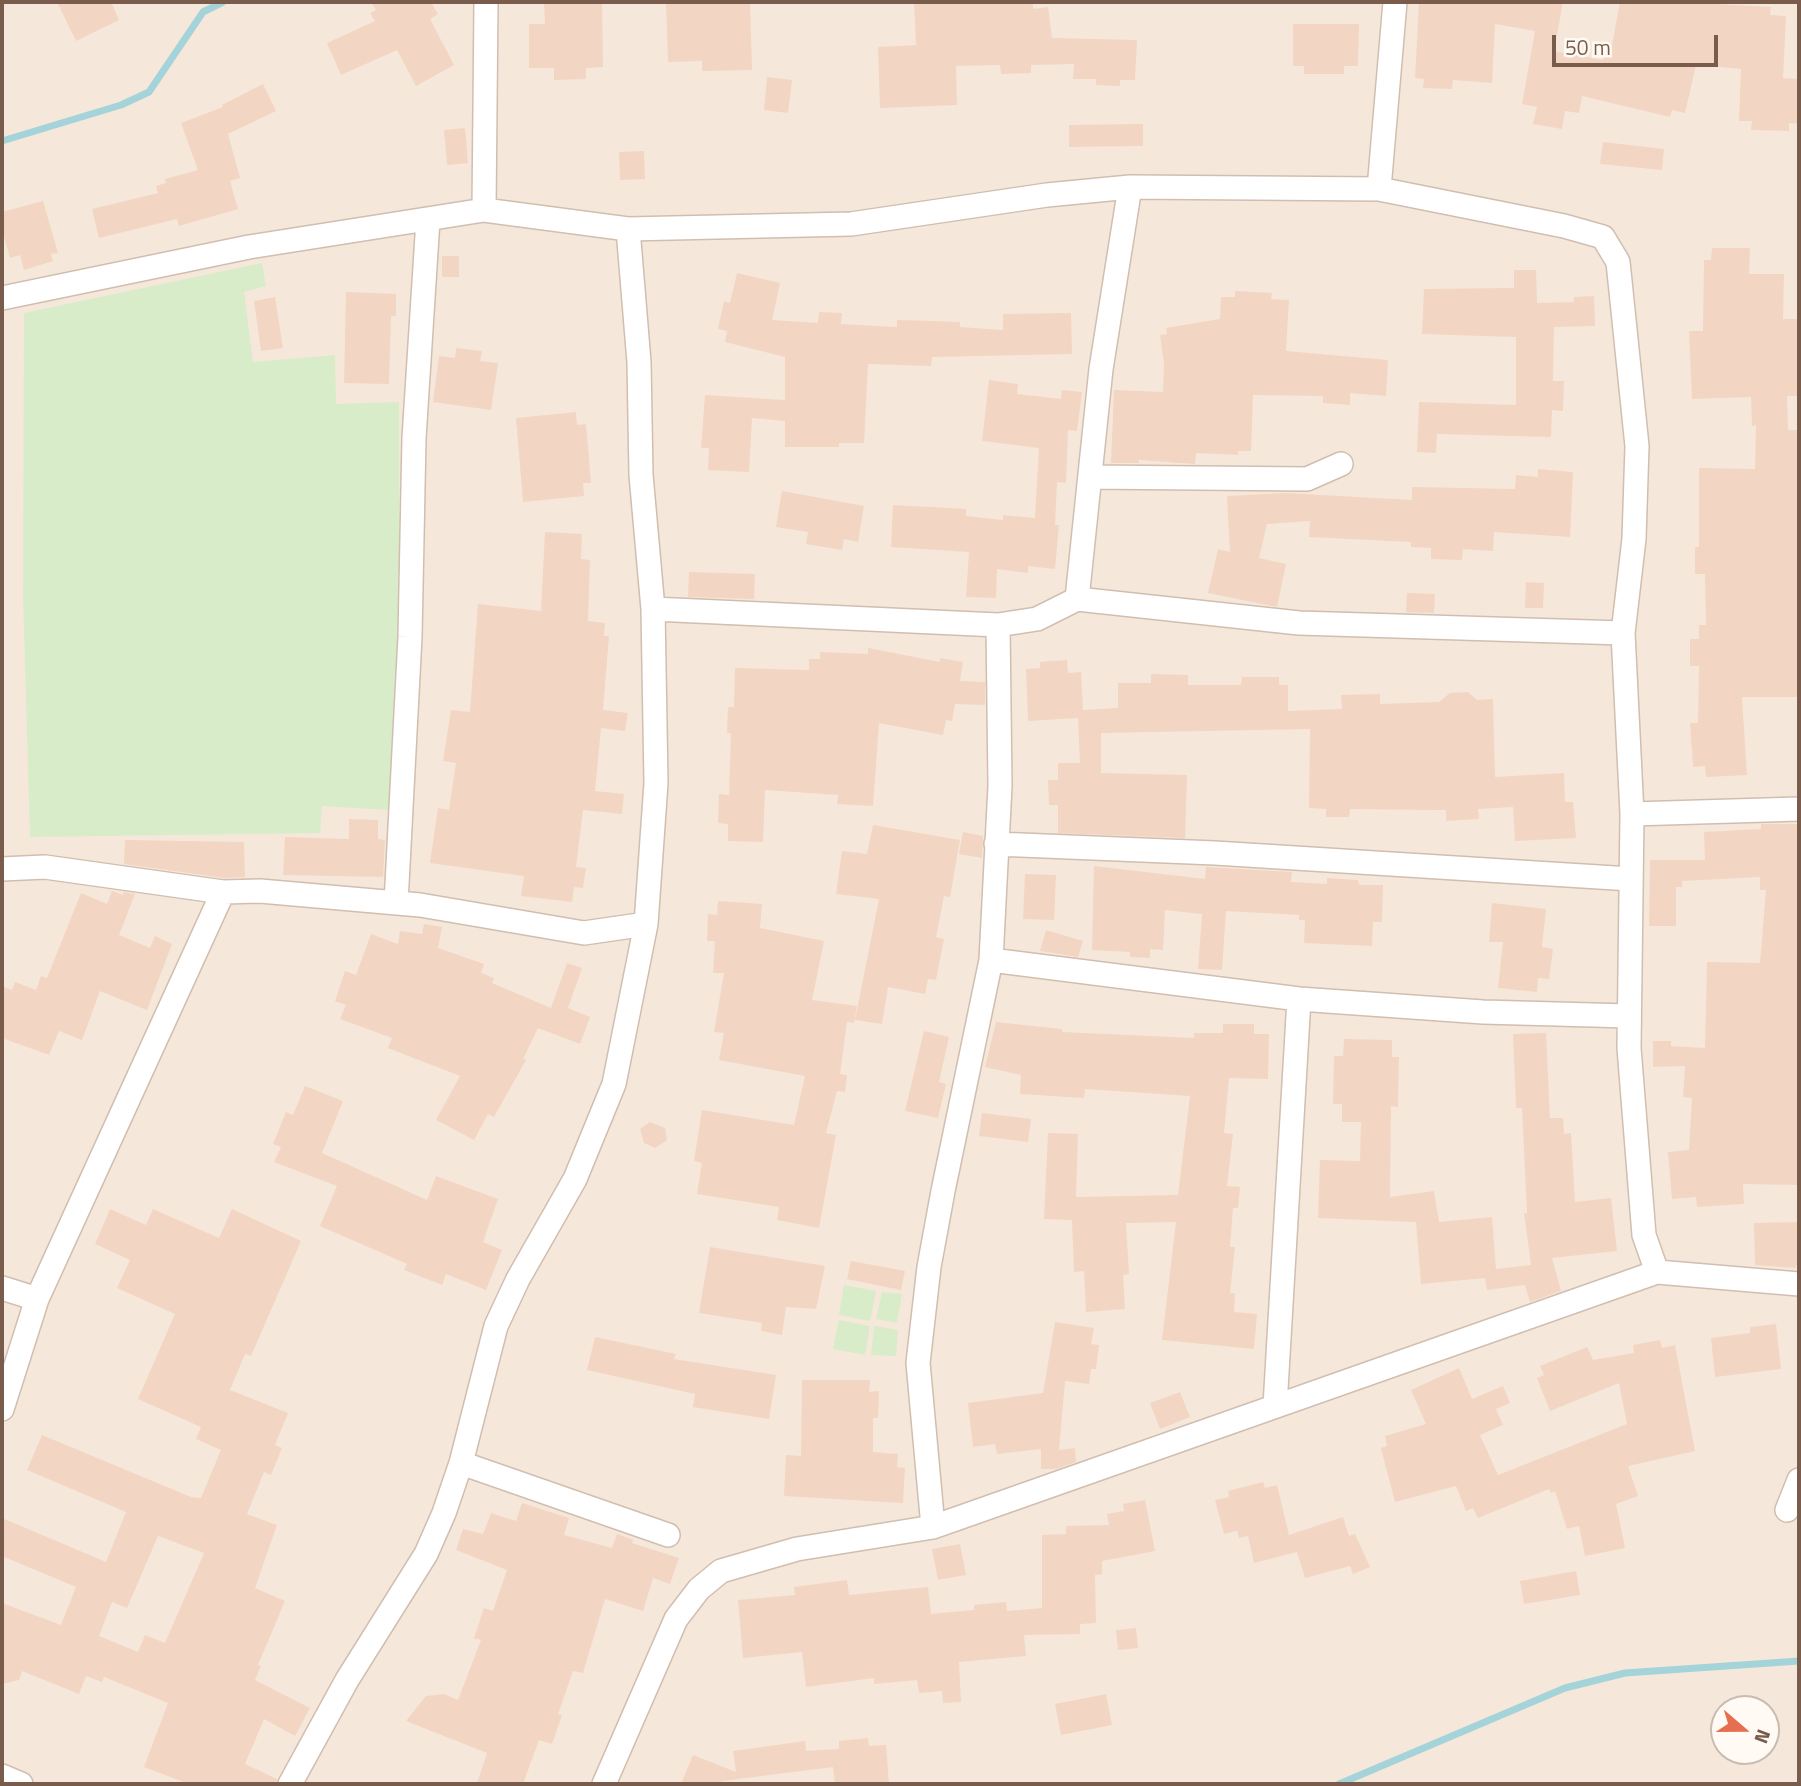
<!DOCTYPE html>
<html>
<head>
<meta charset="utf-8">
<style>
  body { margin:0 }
  #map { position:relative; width:1801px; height:1786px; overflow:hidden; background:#fdf6ec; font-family:"Titillium Web",sans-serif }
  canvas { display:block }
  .frame { position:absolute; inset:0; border:4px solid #7a5c4d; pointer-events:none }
  .north { position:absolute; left:1710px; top:1695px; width:70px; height:70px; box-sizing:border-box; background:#fffaf3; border:2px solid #cabbb1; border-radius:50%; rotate:110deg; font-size:19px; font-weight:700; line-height:28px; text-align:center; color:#7a5c4d }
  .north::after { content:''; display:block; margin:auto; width:24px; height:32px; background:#e76f51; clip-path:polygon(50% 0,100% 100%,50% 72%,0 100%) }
  .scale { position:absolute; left:1552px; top:35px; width:166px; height:32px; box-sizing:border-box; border:4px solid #7a5c4d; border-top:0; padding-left:9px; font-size:21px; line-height:24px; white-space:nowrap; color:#7a5c4d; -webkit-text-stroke:5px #fffaf3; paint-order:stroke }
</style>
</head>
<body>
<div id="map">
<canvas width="1801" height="1786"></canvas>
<div class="frame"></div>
<div class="north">N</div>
<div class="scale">50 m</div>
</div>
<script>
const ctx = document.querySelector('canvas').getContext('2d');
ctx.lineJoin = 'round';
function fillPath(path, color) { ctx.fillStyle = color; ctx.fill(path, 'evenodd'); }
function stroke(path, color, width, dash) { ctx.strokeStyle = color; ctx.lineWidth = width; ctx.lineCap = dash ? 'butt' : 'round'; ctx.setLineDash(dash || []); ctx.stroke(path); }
const residential = new Path2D(`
  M2 2H1799V1784H2ZM1724 1709H1766V1751H1724Z`);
const green = new Path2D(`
  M262 263 266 286 244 292 253 362 335 355 336 404 399 402V670L388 810 322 806 320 833 30 837 23 595 24 313Z
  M844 1285 876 1291 870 1321 839 1315Z
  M882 1292 902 1294 897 1323 876 1319Z
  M839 1320 870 1326 865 1355 833 1349Z
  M874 1326 898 1330 896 1356 871 1355Z`);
const stream = new Path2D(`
  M2 141 121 105 149 92 203 12 223 2
  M1339 1784 1565 1688 1625 1673 1799 1661`);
const building = new Path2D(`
  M57 2H111L119 20 76 41Z
  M371 2H431L438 14 430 19 454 65 416 86 397 50 341 75 327 43 375 21 370 13 376 10Z
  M544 2H602L603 67 586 68V79L554 80V68H529V24H545Z
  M666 2H750L752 70 702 71V61L668 62Z
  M914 2H1033V9L1048 7 1052 38 1137 40 1135 80H1120V86L1096 85V79H1073L1074 64 1031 65V73L1001 74 1000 65 956 66 957 105 880 108 878 47 916 45Z
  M1419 2H1563L1554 51 1603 60 1604 55 1610 56 1620 2H1717V4L1771 7 1770 15 1786 16 1783 78 1799 79V124L1789 123V131L1751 130 1752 121H1739L1741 69 1696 65 1685 113 1672 110 1670 117 1582 96 1579 113 1565 111 1562 129 1533 124 1537 107 1522 104 1535 31 1495 24 1492 83 1453 80 1452 89 1423 88 1424 79 1415 78Z
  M1293 24H1359L1358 66H1344V74H1304V66H1293Z
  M767 77 792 80 788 113 764 110Z
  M263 84 276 111 228 134 240 178 230 181 238 209 179 226 177 219 99 238 92 209 158 193 156 186 166 183 165 179 198 170 181 123 223 107 222 105Z
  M1143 124V146L1069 147V125Z
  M465 128 468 163 447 165 444 130Z
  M1603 142 1664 149 1662 170 1600 164Z
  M644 151 645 179 620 180 619 152Z
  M43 201 58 253 51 254 53 261 24 270 20 255 10 258 2 229V212Z
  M1712 248H1750L1749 274H1784L1783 319H1799V396H1787L1788 430H1799V697H1742L1747 775 1706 777 1705 766 1693 767 1690 723H1698L1699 666H1690V639H1699V625H1706L1705 574H1695V547H1699V468L1755 469 1756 425 1752 426 1751 397 1692 399 1689 331H1703L1704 260H1711Z
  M442 256H459V277H442Z
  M1514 270H1536L1537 303 1574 302V297L1594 296 1595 326 1554 327 1553 381H1564L1563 411 1552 410 1551 437 1437 434 1436 453 1417 452 1419 402 1516 405V337L1422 334 1424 289 1514 288Z
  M737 273 780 283 772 320 818 323 819 312 842 313 841 324 897 327V320L933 321 960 322V327L1003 330V314L1071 313 1072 354 932 357 931 366 868 364 864 443H839V447H785V421L752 418 749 472 708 470 709 448H701L705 395 785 400V357L725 342 727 331 718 329 724 301 730 303Z
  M1235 291 1272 293 1271 299 1289 300 1286 351 1388 360 1386 396 1350 393V405L1323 403V396L1253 395 1251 451H1238V455L1196 453 1195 464 1139 460V463H1111L1114 390 1163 392 1164 364 1160 335 1167 334 1166 328 1220 319 1221 297H1235Z
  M346 292 396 294V316H391L389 384 344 383Z
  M275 297 283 348 261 351 254 301Z
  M456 348 482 351 480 361 498 363 491 410 433 402 439 356 455 358Z
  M989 380 1018 384 1017 394 1061 399 1062 390 1082 392 1077 431 1068 430 1066 483 1057 482 1055 525H1059L1055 569 1028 566V573L997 569 996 598 966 597 969 552 891 547 893 505 966 509V516L1003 520V515L1035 518 1039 448 982 441Z
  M576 412 577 425 586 424 591 483H583L584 496 523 502 516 418Z
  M1538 469 1573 472 1570 537 1494 532 1493 551 1463 549 1462 560 1431 559V548L1411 547V542L1309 537 1310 521 1267 524 1259 558 1286 564 1277 607 1208 593 1218 549 1230 552 1227 496 1285 493 1412 500V487L1515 489 1516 475 1538 477Z
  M782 491 864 506 858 542 844 539 842 550 806 544 808 532 776 527Z
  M545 532 582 534 581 559 590 560 588 621 605 623 604 636H609L603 710 628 713 625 731 601 728 595 791 624 794 622 814 583 810 576 867 586 868 583 888 574 887 572 902 521 896 524 876 430 863 438 808 449 810 456 763 443 761 451 710 470 712 478 604 541 611Z
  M689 572 755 574 754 599 688 597Z
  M1526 582 1544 583 1543 608H1525Z
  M1407 593 1435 594 1434 613 1406 612Z
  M868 648 940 662V658L963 662 960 681 985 682V705L955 704 952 721 946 720 943 735 879 723 873 806 837 804 838 795 765 790 763 842 728 841V824L718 823 719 794 729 795 731 733H727L728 707H734L735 668 809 670V659H820V652L868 654Z
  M1067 660 1068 673 1081 672 1083 710 1118 708V683H1151V674L1188 675V685H1241L1242 677H1279V685H1288V711L1342 709 1341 695 1380 694V704L1439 702 1450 693 1468 692 1477 700 1493 699 1495 777 1564 773 1565 802H1573L1576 838 1515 841 1513 807 1478 809 1479 819 1446 821V810H1431L1350 809 1349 817H1326V809L1309 808 1310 729 1101 733V773L1187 775 1185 838 1058 833V805H1049L1048 780H1058V763H1080L1078 718 1028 721 1026 669 1040 668V662Z
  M349 819 378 820V839L385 840 383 877 283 875 285 837 349 839Z
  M1761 824H1799V1185L1743 1184 1744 1204 1697 1207 1696 1197 1672 1199 1668 1152 1689 1150 1692 1098 1683 1097 1685 1066 1653 1067V1041H1671V1046L1705 1048 1707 962 1760 963 1766 890H1760V877L1682 881V887H1676V926H1649L1650 860H1705L1704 832 1761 829Z
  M873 825 960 840 950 897 944 896 936 937 944 939 936 980 928 979 925 994 888 987 882 1024 855 1020 879 899 836 894 842 851 867 854Z
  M963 832 983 836 982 858 959 854Z
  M125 840 244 842 245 877 224 878 124 864Z
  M1094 866 1205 879 1206 867 1292 872 1291 882 1327 884V878L1358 880 1359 885H1383L1382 922H1373L1372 946 1304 943 1305 920H1299V915L1226 911 1222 970 1198 969 1202 914 1165 910 1163 950 1150 949V958L1130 957V952L1092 950Z
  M1025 874 1056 875 1054 920 1023 919Z
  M112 891 123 895V892L135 894 119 935 150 948 155 936 172 944 147 1010 100 991 82 1040 59 1031 49 1055 2 1038V986L12 990 15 982 36 990 41 976 47 978 81 893 107 904Z
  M718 901 762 904 760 928 824 941 812 1000 857 1006 854 1023 847 1022 840 1074 847 1075 845 1092 837 1091 826 1133 836 1135 819 1228 777 1220 779 1207 697 1194 702 1163 694 1161 702 1110 794 1125 805 1076 719 1060 724 1033 714 1032 724 973H713L715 941H707L708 914 717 915Z
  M1492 903 1546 909 1542 947 1553 949 1549 979 1538 978 1537 992 1498 988 1503 942H1489Z
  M424 924 442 927 438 948 484 964 481 973 494 978 492 983 551 1008 567 963 582 968 568 1008 590 1017 580 1044 538 1028 523 1059 526 1060 494 1117 488 1114 474 1140 436 1120 460 1076 388 1048 392 1038 340 1019 346 1005 335 1001 345 971 356 975 371 934 398 944 400 931 422 934Z
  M1046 930 1083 941 1078 957 1040 951Z
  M996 1022 1062 1029V1032L1194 1038V1033H1223V1024H1254V1034H1269L1268 1079 1229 1078 1224 1133 1233 1134 1227 1186 1240 1187 1238 1208H1233L1230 1247H1235L1230 1293H1235L1234 1312 1257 1314 1254 1349 1162 1340 1176 1222 1126 1223 1129 1274 1123 1275 1125 1309 1086 1312 1084 1271 1074 1272 1072 1220 1044 1219 1048 1133 1078 1134 1076 1197 1178 1195 1190 1096 1085 1089 1084 1098 1020 1094 1021 1075 985 1067Z
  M924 1031 949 1037 939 1082 946 1084 938 1118 905 1111Z
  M1546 1033 1550 1118H1563L1564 1134 1571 1133 1575 1202 1611 1198 1617 1251 1552 1258 1561 1291 1530 1302 1525 1285 1487 1290 1485 1278 1421 1284 1416 1222 1318 1218 1320 1160 1360 1161 1361 1122H1342V1104H1333L1334 1056H1343L1344 1039 1392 1040V1057H1399L1398 1107 1391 1106 1390 1197 1434 1191 1439 1222 1492 1217 1496 1269 1531 1265 1524 1213H1527L1522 1108H1516L1513 1034Z
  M305 1086 343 1101 322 1153 427 1200 436 1176 498 1199 483 1242 502 1250 486 1290 446 1274 442 1285 404 1270 407 1264 320 1226 337 1186 274 1162 281 1147 273 1144 286 1112 293 1115Z
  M982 1113 1031 1119 1028 1142 979 1136Z
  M650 1122 665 1128 667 1140 655 1148 644 1143 640 1129Z
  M110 1209 146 1225 153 1209 219 1238 232 1209 301 1241 251 1356 245 1354 230 1390 288 1413 275 1445 282 1448 271 1475 264 1472 247 1514 277 1525 255 1588 285 1601 258 1665 261 1666 255 1680 310 1708 295 1736 264 1719 245 1764 277 1779 276 1784H189L144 1767 168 1703 104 1677 102 1682 86 1676 79 1694 22 1671 19 1680 2 1684V1603L61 1625 76 1587 2 1556V1518L106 1562 126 1512 27 1470 42 1435 191 1497 201 1498 221 1450 196 1439 201 1427 138 1399 175 1314 117 1288 130 1260 95 1244ZM158 1536 204 1553 165 1643 145 1635 138 1652 99 1636 112 1602 127 1608Z
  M1799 1222V1264L1796 1265V1268L1755 1265 1754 1223Z
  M710 1247 825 1266 816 1309 786 1307 782 1335 761 1331 762 1323 699 1313Z
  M851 1261 905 1271 901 1290 847 1279Z
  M1055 1322 1094 1328 1091 1344 1099 1345 1096 1369H1091L1089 1384 1065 1381 1059 1450 1075 1448 1076 1462 1056 1469H1041V1449L997 1454 995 1444 973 1447 968 1403 1043 1393Z
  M1776 1324 1781 1369 1715 1377 1711 1338 1750 1333V1327Z
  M595 1337 676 1354 674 1359 776 1375 769 1419 693 1407 695 1394 587 1370Z
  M1660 1340 1662 1348 1675 1345 1695 1451 1628 1466 1638 1496 1616 1504 1625 1548 1585 1556 1579 1526 1567 1529 1555 1491 1551 1493 1549 1489 1478 1518 1473 1508 1466 1511 1456 1486 1395 1502 1381 1448 1387 1446 1385 1436 1426 1424 1411 1390 1459 1368 1472 1399 1503 1386 1510 1403 1496 1409 1503 1425 1480 1435 1498 1475 1627 1424 1619 1383 1550 1411 1537 1378 1544 1375 1540 1366 1587 1347 1593 1360 1634 1353 1633 1345Z
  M802 1380H870L869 1392 879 1391 878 1418H873V1452L898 1454 897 1467 905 1468 903 1503 784 1496 786 1455 801 1456Z
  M1180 1392 1190 1417 1160 1429 1150 1403Z
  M1263 1482 1265 1488 1277 1485 1289 1535 1343 1517 1349 1536 1355 1534 1370 1567 1353 1574 1350 1566 1305 1578 1297 1552 1254 1563 1248 1536 1239 1538 1237 1531 1224 1534 1215 1500 1229 1497 1228 1491Z
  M1145 1500 1155 1551 1102 1561V1574L1095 1575 1096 1623 1080 1624V1634L1024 1635 1026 1656 959 1662 961 1702 943 1703 942 1691 919 1693 917 1680 874 1684V1678L806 1687 802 1652 743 1658 738 1600 795 1595 794 1587 847 1580 849 1595 928 1587 931 1614 974 1610V1605L1006 1602 1007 1611 1042 1608V1535L1066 1534V1526L1109 1525 1107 1514 1124 1511 1123 1504Z
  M522 1503 569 1518 564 1535 612 1548 617 1534 633 1540 632 1543 679 1558 670 1584 653 1578 643 1611 605 1599 583 1673 573 1671 558 1714 562 1715 552 1744 539 1740 523 1784H477L487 1753 406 1721 426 1696 444 1694 458 1700 481 1640 474 1638 484 1608 493 1611 507 1570 456 1550 463 1529 483 1534 491 1513 516 1521Z
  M960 1544 966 1575 938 1580 932 1549Z
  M1576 1571 1580 1595 1524 1604 1520 1581Z
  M1136 1628 1138 1648 1118 1650 1116 1630Z
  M1106 1694 1112 1725 1061 1735 1055 1704Z
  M868 1738 869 1746 886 1745 889 1784H835L833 1767 722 1781 720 1784H681L693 1755 736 1772 733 1751 805 1741 806 1751 839 1749V1741Z`);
const minor = new Path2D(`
  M486 2 484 210 628 229 851 224 1047 195 1130 187 1379 189 1564 226 1603 237 1618 262 1637 446 1634 539 1623 633 1632 814 1629 1048 1644 1235 1657 1272 1799 1284
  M1379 189 1395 2
  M2 298 249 247 484 210
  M1090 477 1307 479 1341 464
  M1077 599 1101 369 1130 187
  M653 609 998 625 1037 619 1077 599 1299 623 1623 633
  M1632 814 1799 809
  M996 844 1215 853 1631 879
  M2 869 45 867 223 892
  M396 903 410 637 414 438 428 220
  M991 960 1299 999 1483 1012 1629 1016
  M2 1288 37 1299
  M1275 1406 1299 999
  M2 1409 37 1299 223 892 260 891 420 905 584 933 646 924 656 783 653 609 641 475 639 362 628 229
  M461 1463 668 1535
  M1787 1510 1799 1480
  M933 1527 918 1363 929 1267 943 1191 991 960 1000 786 998 625
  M2 1776 21 1784
  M290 1784 347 1680 426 1554 444 1513 461 1463 496 1326 518 1279 575 1179 614 1084 646 924
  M604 1784 676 1619 699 1589 721 1571 797 1549 933 1527 1657 1272`);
fillPath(residential, '#f5e8da');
fillPath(green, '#d8ecc9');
stroke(stream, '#a5d3da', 7);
fillPath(building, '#f3d5c3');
stroke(minor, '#d1beb0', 26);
stroke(minor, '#fff', 23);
</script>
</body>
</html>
